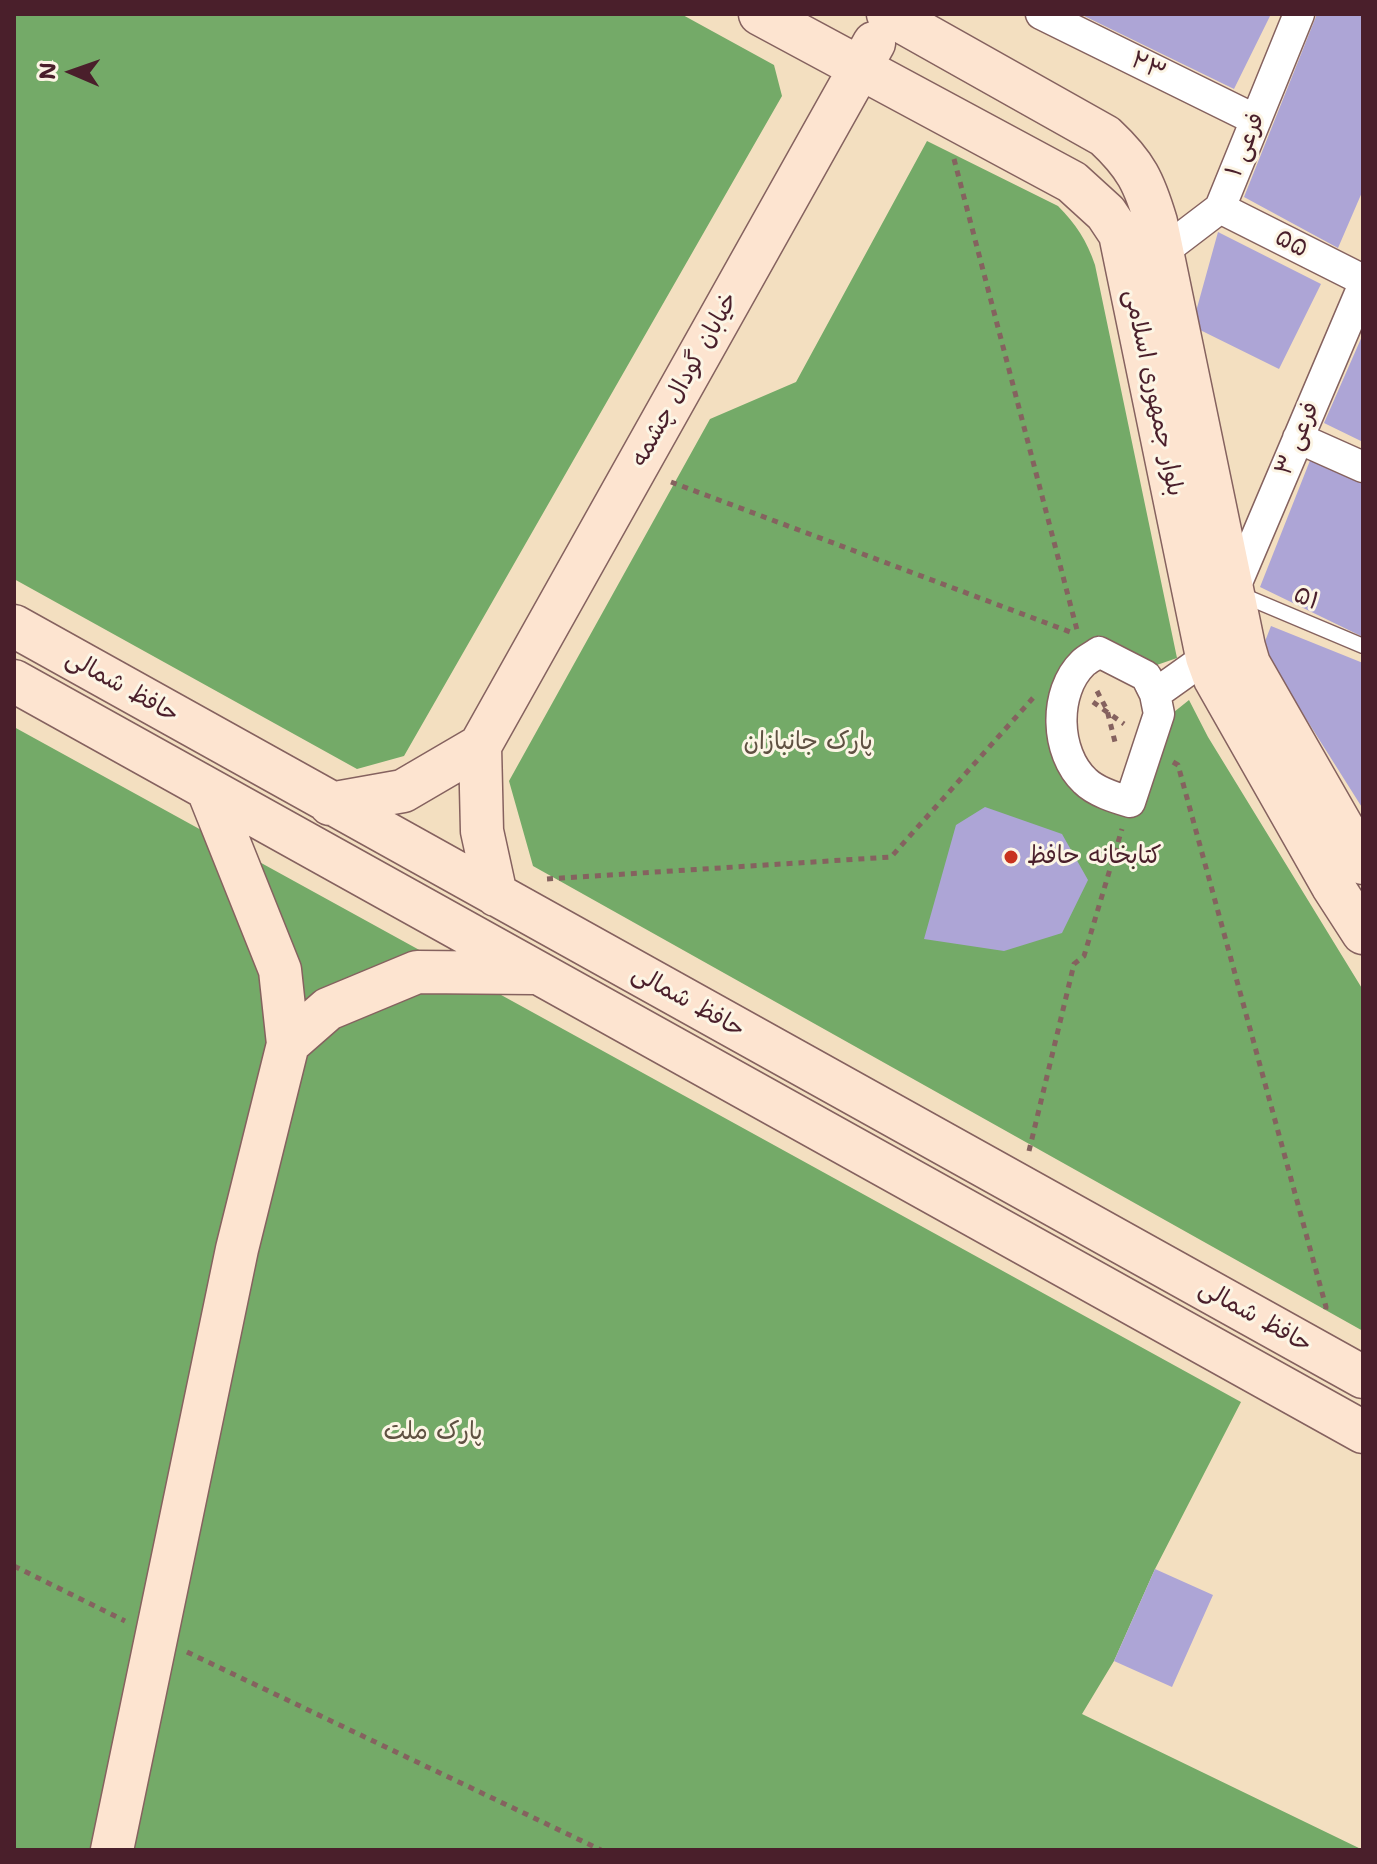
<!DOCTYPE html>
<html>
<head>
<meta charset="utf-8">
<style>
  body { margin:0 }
  #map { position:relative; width:1377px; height:1864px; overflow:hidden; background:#f3dfc0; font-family:"Shantell Sans",sans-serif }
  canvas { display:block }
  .frame { position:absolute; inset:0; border:16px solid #4a1f2b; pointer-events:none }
  .north { position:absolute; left:32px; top:32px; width:80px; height:80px; -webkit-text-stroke:6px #fcf5e5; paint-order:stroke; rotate:272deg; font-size:22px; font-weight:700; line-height:32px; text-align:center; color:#4a1f2b }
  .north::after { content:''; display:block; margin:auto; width:28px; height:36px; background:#4a1f2b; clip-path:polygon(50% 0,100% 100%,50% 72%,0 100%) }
</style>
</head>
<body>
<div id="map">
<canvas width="1377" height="1864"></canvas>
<div class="frame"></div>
<div class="north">N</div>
</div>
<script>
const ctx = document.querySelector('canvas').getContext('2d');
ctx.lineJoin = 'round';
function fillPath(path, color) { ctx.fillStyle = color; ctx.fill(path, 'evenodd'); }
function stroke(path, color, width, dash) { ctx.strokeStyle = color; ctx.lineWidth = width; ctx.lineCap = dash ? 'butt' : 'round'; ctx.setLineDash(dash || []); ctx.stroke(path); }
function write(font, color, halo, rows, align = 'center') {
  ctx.font = font + ' "Shantell Sans","Playpen Sans Arabic",sans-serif'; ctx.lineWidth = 6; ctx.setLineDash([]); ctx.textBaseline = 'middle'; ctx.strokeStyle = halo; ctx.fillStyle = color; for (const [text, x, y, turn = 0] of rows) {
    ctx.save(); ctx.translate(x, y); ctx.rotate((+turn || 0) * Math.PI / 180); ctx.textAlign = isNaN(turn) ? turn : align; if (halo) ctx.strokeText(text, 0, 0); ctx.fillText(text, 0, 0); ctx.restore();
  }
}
const forest = new Path2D(`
  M14 14H681L774 65 782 96 404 756 357 769 14 579Z
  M927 141 1058 206C1076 224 1087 241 1095 265L1177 658 1151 667 1090 640 1053 745 1141 811 1174 712 1189 700 1208 737 1363 990V1331L533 866 509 781 710 419 796 382Z
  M14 727 1241 1402 1155 1569 1114 1661 1082 1714 1363 1850H14Z`);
const building = new Path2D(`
  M1080 14H1271L1234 89Z
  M1317 14H1363V190L1338 248 1244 197Z
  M1218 232 1321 284 1279 369 1192 326Z
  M1363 334V442L1324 423Z
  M1311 458 1363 482V637L1260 587Z
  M1271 626 1363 663V809L1262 649Z
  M985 807 1062 834 1088 880 1062 933 1004 951 924 939 956 825Z
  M1155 1569 1213 1595 1172 1687 1114 1661Z`);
const path = new Path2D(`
  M954 159 1077 630
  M671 482 1073 633
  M1097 691 1107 710 1116 746
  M1093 702 1124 724
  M1173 762 1178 765 1326 1307 1325 1314
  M547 879 891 857 1033 698
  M1029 1151 1074 964 1084 956 1122 829
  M14 1566 125 1621
  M187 1652 601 1850`);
const lane = new Path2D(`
  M1242 595 1363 646`);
const street = new Path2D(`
  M1041 14 1256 120
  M1220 208 1363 280
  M1161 253 1220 208 1299 14
  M1298 438 1363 467
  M1233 592 1363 286
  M1099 652 1146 676 1155 694 1159 714 1130 802C1116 798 1096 792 1085 781 1055 753 1053 692 1083 663 1087 659 1094 656 1099 652Z
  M1155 694 1207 657`);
const secondary = new Path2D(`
  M760 14 1072 182 1106 213 1120 234 1207 657 1215 679 1332 885 1363 933
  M888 14 1105 136C1136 165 1144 182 1156 222L1244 647 1249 664 1363 863
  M14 626 1363 1377
  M14 681 1363 1432
  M480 746 874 43
  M480 746 482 831 496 895
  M330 804 403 791 480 746
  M288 1044 328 1009 417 972 534 973
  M112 1850 237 1249 288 1044 280 970 208 790`);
const markers = [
  [1011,857,8,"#c8321e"]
];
const streetNames = [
  ["۲۳",1148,67,26],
  ["فرعی ۱",1246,145,-68],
  ["۵۵",1291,244,27],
  ["خیابان گودال چشمه",685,380,-61],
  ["بلوار جمهوری اسلامی",1153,393,78],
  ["فرعی ۳",1298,439,-67],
  ["۵۱",1306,599,23],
  ["حافظ شمالی",122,687,29],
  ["حافظ شمالی",688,1002,29],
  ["حافظ شمالی",1255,1317,29]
];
const parkNames = [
  ["پارک جانبازان",808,743],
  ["پارک ملت",433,1433]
];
const poiNames = [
  ["کتابخانه حافظ",1027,857]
];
fillPath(forest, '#74aa68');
fillPath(building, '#ada5d6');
stroke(lane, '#85625f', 17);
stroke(street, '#85625f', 33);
stroke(secondary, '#85625f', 45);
stroke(path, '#85625f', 5, [6, 6]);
stroke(lane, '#fff', 14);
stroke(street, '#fff', 30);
stroke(secondary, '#fde4d0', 42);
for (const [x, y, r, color] of markers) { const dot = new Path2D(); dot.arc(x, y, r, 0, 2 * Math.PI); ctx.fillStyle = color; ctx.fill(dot); stroke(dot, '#fcf5e5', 3); }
write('24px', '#4a1f2b', '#fcf5e5', streetNames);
write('24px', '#5f5142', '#fcf5e5', parkNames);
write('24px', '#4a1f2b', '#fcf5e5', poiNames, 'left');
</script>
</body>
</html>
